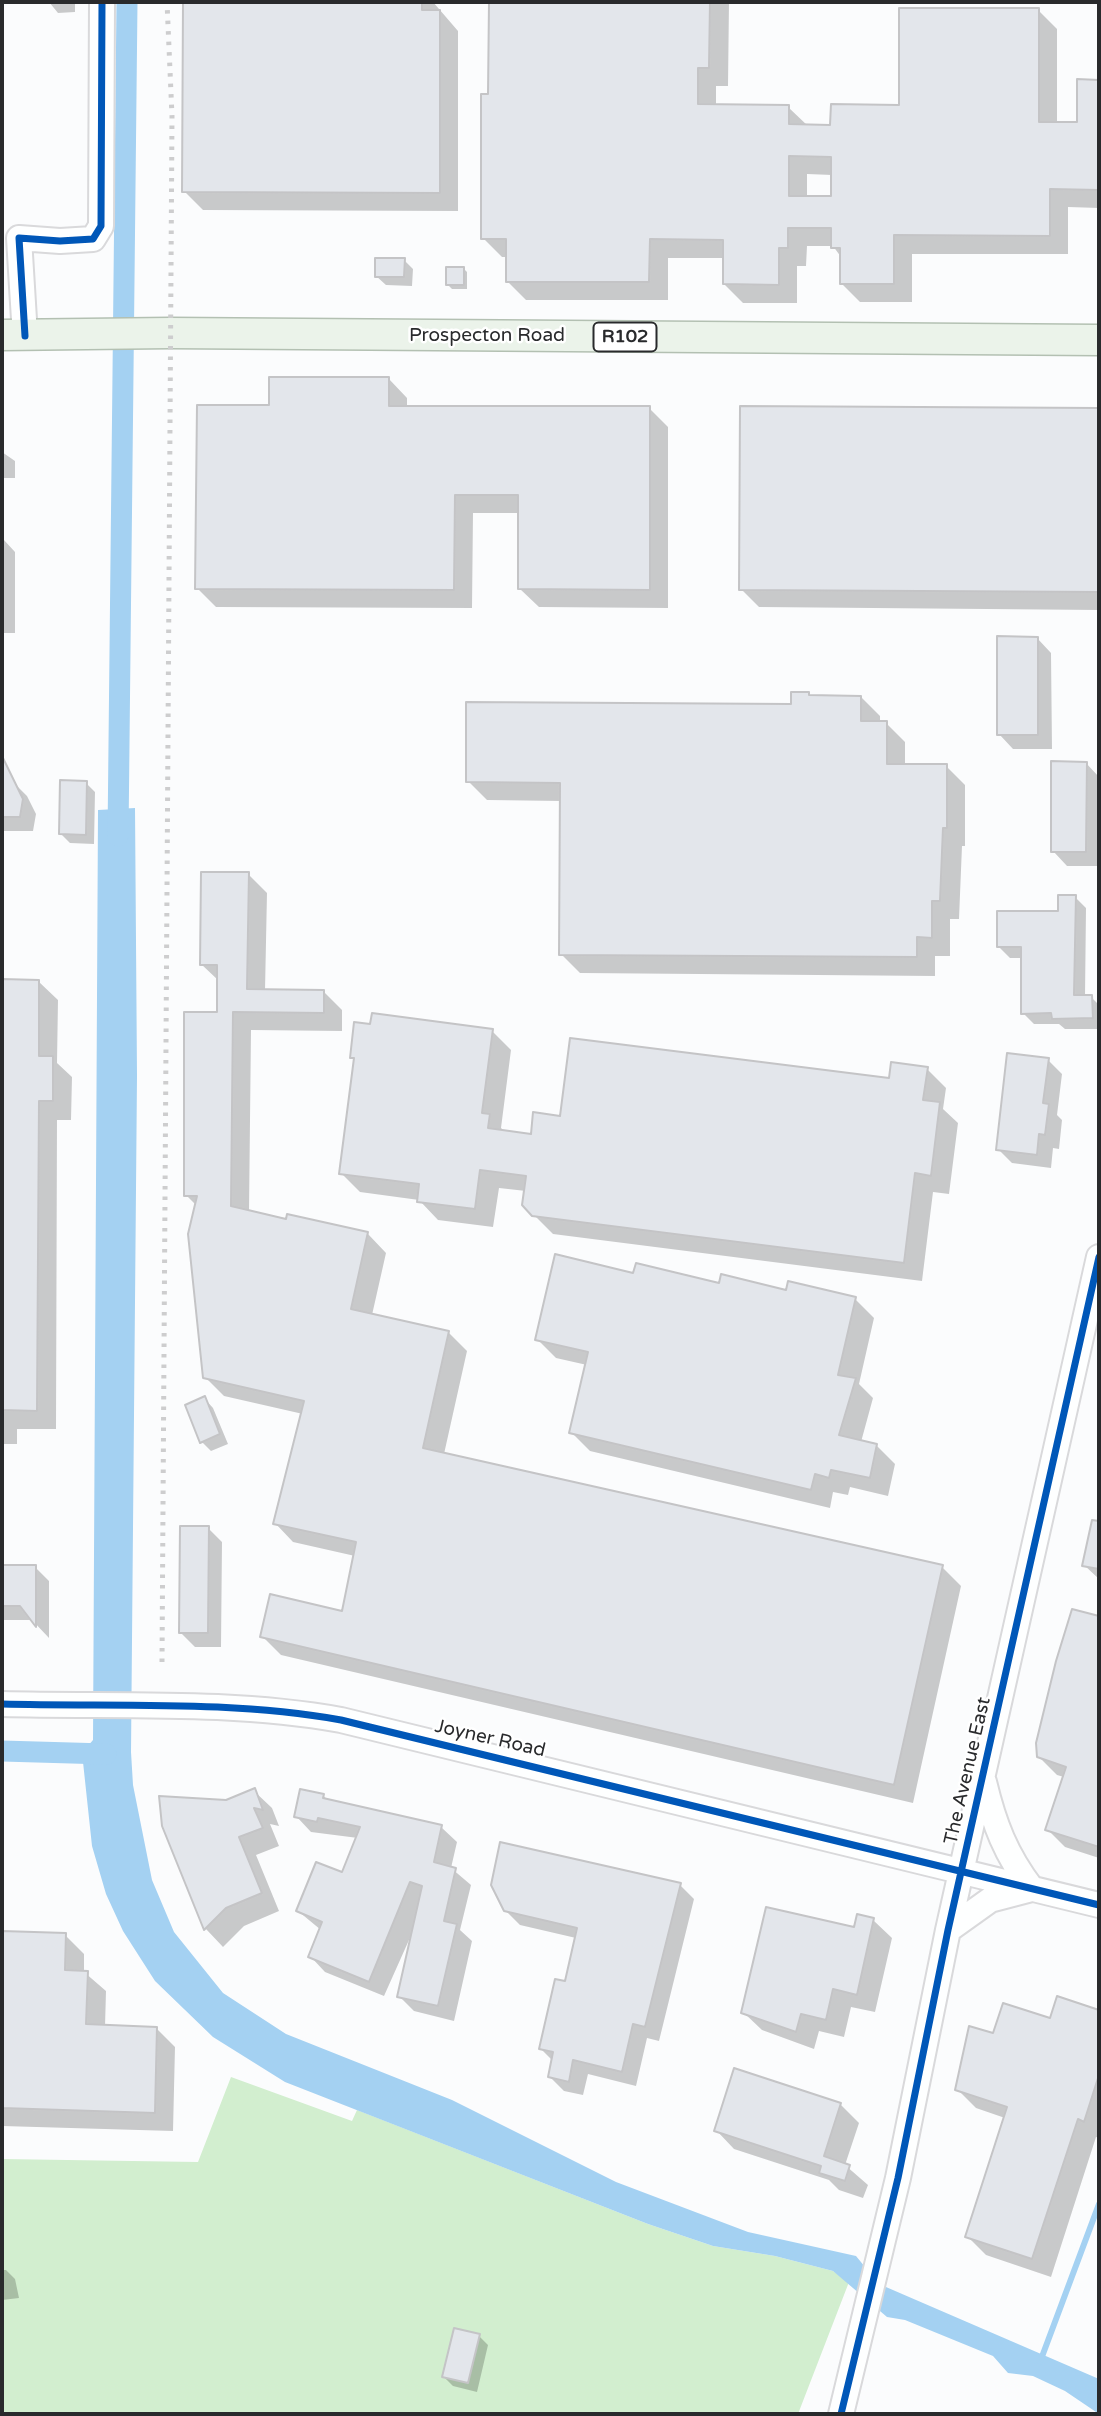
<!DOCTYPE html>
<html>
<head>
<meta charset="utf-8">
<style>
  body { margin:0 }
  #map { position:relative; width:1101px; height:2416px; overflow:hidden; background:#fbfcfd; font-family:"Varela Round",sans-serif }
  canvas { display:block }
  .frame { position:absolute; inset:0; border:4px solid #292a2c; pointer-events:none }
</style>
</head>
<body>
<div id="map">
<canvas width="1101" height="2416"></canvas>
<div class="frame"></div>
</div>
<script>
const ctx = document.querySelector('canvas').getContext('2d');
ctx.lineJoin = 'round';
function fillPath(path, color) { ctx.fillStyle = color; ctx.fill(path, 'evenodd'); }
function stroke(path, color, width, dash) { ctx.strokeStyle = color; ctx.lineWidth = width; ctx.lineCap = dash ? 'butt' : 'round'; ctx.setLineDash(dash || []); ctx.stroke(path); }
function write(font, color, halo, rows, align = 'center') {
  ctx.font = font + ' "Varela Round",sans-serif'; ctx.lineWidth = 5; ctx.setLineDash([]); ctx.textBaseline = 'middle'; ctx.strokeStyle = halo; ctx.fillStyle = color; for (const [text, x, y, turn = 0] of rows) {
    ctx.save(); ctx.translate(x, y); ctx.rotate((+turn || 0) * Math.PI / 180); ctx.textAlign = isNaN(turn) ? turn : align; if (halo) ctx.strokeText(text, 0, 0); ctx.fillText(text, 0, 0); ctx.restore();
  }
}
const green = new Path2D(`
  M231 2077 352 2121 357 2110 648 2224 713 2246 775 2256 833 2271 849 2282 798 2414H2V2159L198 2162Z`);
const water = new Path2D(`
  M135 808 137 1076 131 1752 133 1785 152 1880 174 1932 223 1993 286 2034 452 2100 616 2182 748 2232 856 2256 879 2284 1099 2379V2414L1065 2391 1033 2376 1008 2373 993 2356 905 2320 887 2317 833 2271 775 2256 713 2246 648 2224 285 2082 213 2037 155 1981 123 1931 106 1894 92 1846 83 1762 87 1747 93 1740 98 810Z`);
const shadow = new Path2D(`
  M49 2H75V12L58 13Z
  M184 2H433L458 31V211L203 210 184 191Z
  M491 2H729L728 86H716V106L788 107 808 126 832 127 901 106 1038 10 1057 29V124H1079V81H1099V208L1068 207V254H912V302H860L841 283V257L833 246H807L806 266H797V303H743L724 284V258H668V300H526L507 281V257H502L483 238ZM807 174 832 175V198H807Z
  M404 260 413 269 412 286 386 285 376 276Z
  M463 268 467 272V289H452L448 285Z
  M389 379 407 398V408H649L668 427V608L539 607 520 589V513H473L472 608 216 607 197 588 270 407Z
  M742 408 1099 410V610L759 607 741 589Z
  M2 452 15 461V478H2Z
  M2 520 4 540 15 552V633H2Z
  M1037 638 1051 653 1052 749H1013L999 734Z
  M808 693 812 697H861L880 716V723H886L905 742V765L946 766 965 785V846H962L959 919H950V956H935V976L580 973 561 954 562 801 487 800 468 781 792 706Z
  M1086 763 1099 777V866H1067L1053 851Z
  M2 781H12L27 796 36 814 33 831H2Z
  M86 783 95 792 94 844 70 843 61 834Z
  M248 874 267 893 265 991H323L342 1010V1031L251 1030 249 1212 288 1221 289 1216 368 1234 386 1253 372 1315 448 1332 467 1351 444 1454 942 1567 961 1586 913 1803 281 1655 262 1636 343 1614 355 1556 293 1542 275 1523 303 1414 224 1396 205 1377 197 1206 186 1195 218 1014 219 981 201 964Z
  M1075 897 1086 908 1085 997H1091L1099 1005V1029H1065L1059 1024H1034L1023 1013V958H1010L999 947 1060 913Z
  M2 981H38L58 1000 57 1063 72 1077 71 1120H57L56 1429H17V1444H2Z
  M492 1031 511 1050 501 1128 506 1133 532 1136 562 1118 891 1080 927 1069 946 1088 943 1109 958 1123 949 1194 933 1192 922 1281 553 1234 534 1215 526 1191 499 1188 493 1227 438 1220 419 1200 360 1192 341 1173 355 1061 352 1057Z
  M1048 1060 1062 1074 1057 1115 1062 1120 1059 1149 1053 1148 1051 1168 1012 1163 998 1149Z
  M635 1275 855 1299 874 1318 859 1384 873 1398 861 1442 876 1445 895 1464 888 1496 850 1487 848 1495 833 1492 830 1508 590 1451 571 1432 587 1365 556 1358 537 1339Z
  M204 1398 213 1408 228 1444 211 1451 202 1442Z
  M208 1528 222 1542 221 1647H195L180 1632Z
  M1091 1536 1099 1538V1579L1084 1565Z
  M2 1567H35L49 1581V1638L32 1620H2Z
  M1073 1611 1099 1617V1858L1065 1847 1047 1829 1064 1777 1057 1775 1039 1757Z
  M254 1791 272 1808 279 1826 270 1824 279 1846 256 1855 279 1911 244 1926 223 1947 206 1929 163 1826Z
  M323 1795 328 1801 441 1827 457 1842 451 1868 471 1885 460 1930 472 1941 454 2021 414 2011 399 1996 413 1931 384 1996 325 1972 310 1956 321 1930 298 1911 343 1875 358 1838 311 1832 296 1816Z
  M680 1885 694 1899 659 2041 647 2038 636 2086 588 2074 583 2095 564 2091 550 2077 553 2061 541 2049 566 1983 576 1938 520 1925 505 1910Z
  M873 1920 892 1938 875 2012 851 2007 844 2037 819 2031 814 2049 762 2030 743 2012 855 1929Z
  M2 1933 65 1935 84 1954V1972L106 1991 105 2027 156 2028 175 2047 173 2131 2 2126Z
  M1058 1998 1099 2012V2138L1096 2137 1051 2277 986 2255 967 2236 1005 2118 976 2108 957 2089 994 2036 1051 2021Z
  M736 2070 841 2105 859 2123 845 2165 868 2185 863 2198 839 2190 829 2180 734 2149 716 2130Z
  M2 2270H6L15 2279 19 2298 2 2300Z
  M479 2336 488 2345 477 2392 453 2386 444 2377Z`);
const stream = new Path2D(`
  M1040 2362 1099 2204`);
const canal = new Path2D(`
  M118 836 127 2
  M2 1751 106 1754`);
const building = new Path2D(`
  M183 2H422V10H440V193L182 192Z
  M489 2H710L709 68H698V104L789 105V124L830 125 831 104 899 105V8H1039V122H1077V79L1099 80V190L1050 189V236L894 235V284H840V248H831V228H788V248H779V285L723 284V240L650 239 649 282H506V239H481V94H488ZM789 156 831 157V196H789Z
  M375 258H405L404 277H375Z
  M446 267H464V285H446Z
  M269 377H389V406H650V590L518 589V495H455L454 590 195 589 197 405H269Z
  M740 406 1099 408V592L739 590Z
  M997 636 1038 637V735H997Z
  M791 692H809V695L861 696V721H887V764H947V828H943L940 901H932V938L917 937V957L559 955 560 783 466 782V702L791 704Z
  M2 756 23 799 20 817H2Z
  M1051 761 1087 762 1086 852H1051Z
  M60 780 87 781 86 835 59 834Z
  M201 872H249L247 989 324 990V1013L233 1012 231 1206 286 1219 287 1214 368 1232 351 1309 449 1331 423 1448 943 1565 894 1785 260 1637 270 1594 342 1611 356 1542 273 1524 304 1401 203 1378 188 1234 197 1196H184V1012H217V965H200Z
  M1058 895H1076L1074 995H1092L1093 1018 1052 1019 1051 1013 1021 1014V947H997V911H1058Z
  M2 979 39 980V1056H53V1101H39L37 1411 2 1410Z
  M372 1013 493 1029 482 1113 490 1114 488 1128 531 1134 533 1112 560 1116 570 1038 889 1078 891 1062 928 1067 923 1100 940 1102 931 1176 915 1173 904 1263 532 1216 522 1205 526 1176 480 1170 475 1209 417 1202 419 1184 339 1174 354 1058H350L354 1022 370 1024Z
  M1007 1053 1049 1058 1043 1103 1049 1104 1045 1135 1039 1134 1037 1155 996 1150Z
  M555 1254 633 1273 636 1263 719 1283 721 1274 786 1290 788 1281 856 1297 838 1375 856 1378 839 1435 877 1444 870 1478 831 1470 829 1478 815 1474 811 1490 569 1433 588 1352 535 1340Z
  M205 1396 220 1434 200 1443 185 1405Z
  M1092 1520 1099 1521V1569L1082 1566Z
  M180 1526H209L208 1633H179Z
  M2 1565H36V1627L20 1606H2Z
  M1072 1609 1099 1616V1847L1045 1830 1066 1767 1037 1757 1036 1743 1056 1661Z
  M255 1788 263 1810 254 1808 263 1828 239 1837 262 1893 226 1908 204 1930 162 1826 159 1796 226 1800Z
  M300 1789 324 1794 323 1798 442 1825 434 1862 456 1868 444 1921 457 1924 438 2006 397 1997 422 1886 410 1882 369 1982 308 1957 322 1922 296 1911 316 1862 342 1872 360 1827 318 1818 317 1822 294 1817Z
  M500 1842 681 1883 645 2027 633 2024 622 2072 573 2060 569 2082 548 2077 553 2052 539 2049 555 1979 565 1981 577 1928 504 1911 491 1885Z
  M766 1907 854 1927 857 1914 874 1918 857 1995 833 1989 826 2020 801 2014 796 2032 741 2013Z
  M2 1931 66 1933 65 1970 88 1971 86 2024 157 2027 155 2113 2 2108Z
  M1057 1996 1099 2010V2075L1084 2122 1078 2119 1032 2259 965 2237 1007 2107 955 2090 969 2026 993 2033 1003 2003 1050 2018Z
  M734 2068 841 2103 824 2156 850 2165 845 2181 819 2173 821 2166 714 2131Z
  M454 2328 480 2334 468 2383 442 2377Z`);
const minor = new Path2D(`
  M25 336 19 238 60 241 93 239 101 226 102 2
  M2 1704C116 1707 228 1700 341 1720L1099 1905
  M948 1930 990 1900 1032 1889C1006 1855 994 1824 984 1782
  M841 2414 898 2178 948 1930 1099 1257`);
const major = new Path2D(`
  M2 335 170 333 1099 340`);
const rail = new Path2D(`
  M162 1662 172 116 167 2`);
const cycleway = new Path2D(`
  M25 336 19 238 60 241 93 239 101 226 102 2
  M2 1704C116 1707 228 1700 341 1720L1099 1905
  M841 2414 898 2178 948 1930 1099 1257`);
const shields = [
  [625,337,63]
];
const shieldNames = [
  ["R102",625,337]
];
const streetNames = [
  ["Prospecton Road",487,336],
  ["Joyner Road",490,1739,13],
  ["The Avenue East",968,1771,-77]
];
fillPath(green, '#d2eecf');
fillPath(water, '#a4d1f2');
fillPath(shadow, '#0003');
stroke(stream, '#a4d1f2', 6);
stroke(canal, '#a4d1f2', 21);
fillPath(building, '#e3e6eb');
stroke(building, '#c4c4c6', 2);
stroke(minor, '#d9d9db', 28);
stroke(major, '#b3c0b2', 33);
stroke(minor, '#feffff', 24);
stroke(major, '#ebf3ea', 30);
stroke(rail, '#cdcdce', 5, [3.5, 7]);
stroke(cycleway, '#0057b8', 7);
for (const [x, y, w] of shields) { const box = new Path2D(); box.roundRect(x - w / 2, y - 14.5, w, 29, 5); ctx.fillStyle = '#fff'; ctx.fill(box); stroke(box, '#292a2c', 2); }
write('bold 18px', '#292a2c', null, shieldNames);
write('19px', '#292a2c', '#fff', streetNames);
</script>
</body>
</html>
